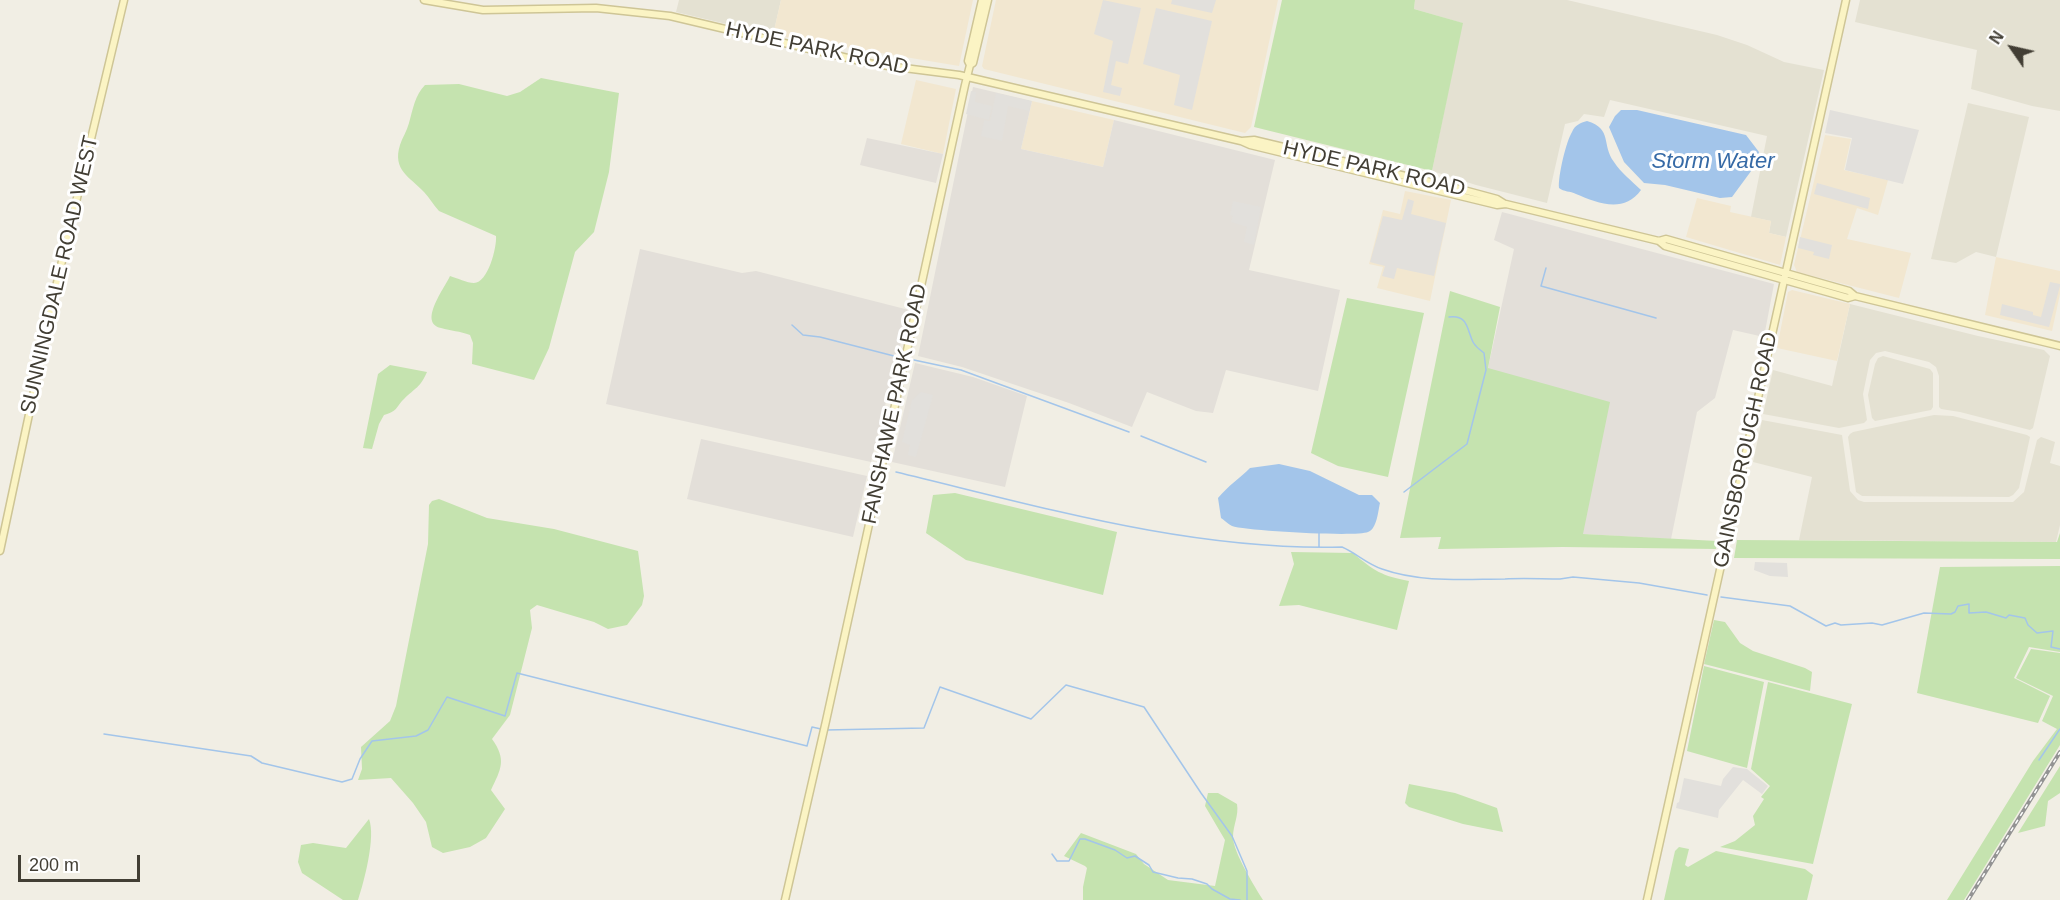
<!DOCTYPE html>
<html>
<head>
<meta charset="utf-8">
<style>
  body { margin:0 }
  #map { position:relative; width:2060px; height:900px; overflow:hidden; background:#f1eee4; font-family:Arial,sans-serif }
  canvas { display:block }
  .north { position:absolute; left:1982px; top:18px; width:60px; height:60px; -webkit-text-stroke:4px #fff; paint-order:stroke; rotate:304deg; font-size:16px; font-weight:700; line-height:24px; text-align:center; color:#423e34 }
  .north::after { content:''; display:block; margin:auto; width:21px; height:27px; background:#423e34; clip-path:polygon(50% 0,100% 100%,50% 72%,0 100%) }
  .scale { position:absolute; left:18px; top:855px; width:122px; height:27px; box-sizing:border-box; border:3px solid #423e34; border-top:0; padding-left:8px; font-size:18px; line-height:21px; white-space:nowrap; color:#423e34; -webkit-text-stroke:4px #fff; paint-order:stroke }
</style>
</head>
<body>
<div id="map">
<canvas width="2060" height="900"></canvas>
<div class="north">N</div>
<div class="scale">200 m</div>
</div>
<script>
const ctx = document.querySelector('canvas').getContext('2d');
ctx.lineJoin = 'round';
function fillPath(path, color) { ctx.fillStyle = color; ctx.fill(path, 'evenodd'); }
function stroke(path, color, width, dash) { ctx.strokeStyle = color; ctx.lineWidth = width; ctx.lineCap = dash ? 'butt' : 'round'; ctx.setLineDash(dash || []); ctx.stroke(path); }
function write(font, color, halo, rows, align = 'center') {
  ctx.font = font + ' Arial,sans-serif'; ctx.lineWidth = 6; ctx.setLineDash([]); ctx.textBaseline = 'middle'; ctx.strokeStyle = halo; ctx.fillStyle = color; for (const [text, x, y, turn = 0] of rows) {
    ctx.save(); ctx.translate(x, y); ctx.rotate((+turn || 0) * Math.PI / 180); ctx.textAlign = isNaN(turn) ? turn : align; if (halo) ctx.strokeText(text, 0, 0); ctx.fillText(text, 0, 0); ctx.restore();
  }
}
const residential = new Path2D(`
  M679 0H781L773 35 676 12Z
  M1415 0H1567L1717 35 1747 45 1784 62 1824 70 1786 237 1769 233 1771 221 1751 217 1767 136 1610 100 1604 117 1584 114 1578 121 1565 124 1547 203 1476 185 1432 171 1462 23 1414 9Z
  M1860 0H2060V111L2032 106 1971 89 1977 50 1855 22Z
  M1968 103 2029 117 1996 257 1976 252 1956 263 1931 259Z
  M1850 304 1978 336 2044 350 2050 356 2033 428 2030 430 1960 412 1941 409 1939 407V376L1936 367 1929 362 1885 351 1876 353 1870 360 1863 394 1867 420 1864 423 1839 428 1763 414 1773 370 1832 386Z
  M1883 356 1930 369 1933 373V407L1931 410 1875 421 1872 418 1868 395 1875 364 1878 358Z
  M1934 415 1953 416 2027 435 2030 437 2019 488 2013 495 2009 497 1862 496 1856 492 1848 437 1850 434 1853 432Z
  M1762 420 1842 435 1850 491 1858 500 1864 502H2013L2024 492 2037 440 2041 437 2055 442 2050 463 2060 466V525L2056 542 1799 540 1812 477 1753 462Z`);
const commercial = new Path2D(`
  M781 0H973L959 66 773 35Z
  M996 0H1278L1251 127 1245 133 984 69 982 66Z
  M916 80 956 89 943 154 901 144Z
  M1032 101 1114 120 1103 167 1021 149Z
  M1825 135 1851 139 1844 170 1888 180 1878 215 1857 208 1847 239 1911 253 1899 298 1797 272 1794 265Z
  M1405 191 1451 200 1430 301 1377 288 1383 267 1369 264 1383 210 1400 214Z
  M1697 198 1731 206 1730 212 1771 221 1769 233 1786 237 1780 265 1686 237Z
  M1996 257 2060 271V294L2052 331 1985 315Z
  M1792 290 1850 304 1837 361 1777 348 1788 292Z`);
const industrial = new Path2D(`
  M973 87 1032 101 1021 149 1103 167 1114 120 1275 160 1249 270 1340 290 1318 391 1226 370 1213 413 1196 411 1147 392 1132 427 1069 403 962 367 918 356Z
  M867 138 943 154 936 183 860 165Z
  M1502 212 1774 284 1764 337 1733 330 1715 398 1697 412 1671 539 1583 534 1488 368 1514 249 1494 240Z
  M640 249 742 273 756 271 909 310 871 462 606 404Z
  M915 363 973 377 1027 396 1005 487 892 462Z
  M701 439 867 476 853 537 687 499Z`);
const green = new Path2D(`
  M1282 0H1415L1414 9 1463 23 1432 171 1254 127Z
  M541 78 619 93 609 172 594 232 575 252 549 348 534 380 472 364 473 343 470 335C460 331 451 331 441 328 418 323 444 289 450 276 457 278 467 283 474 283 488 283 497 247 496 236L439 211C433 205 430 198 424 192 410 177 392 170 400 145 402 138 407 131 409 123 413 109 415 95 425 85L459 84 507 96 520 92Z
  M1450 291 1500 307 1488 368 1610 402 1583 534 1717 541 1716 549 1563 547 1438 549 1441 537 1400 538Z
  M1347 298 1424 313 1388 477 1338 466 1311 453Z
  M390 365 427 372C420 388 415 388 404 399 395 408 398 411 384 415L379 424 372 449 363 448 378 374Z
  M955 493 1117 532 1103 595 966 560 926 533 933 495Z
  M439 499 487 518 554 529 638 551 644 596 642 605 627 625 608 629 594 622 537 605 530 610 532 628 510 715 492 739C507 760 501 769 491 790L505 809 486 838 470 847 443 853 432 847 426 822 413 803 391 778 358 780 362 769 361 747 390 721 396 706 428 544 429 505 432 501Z
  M2060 533V559L1734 558 1737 540 2057 542Z
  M1291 552 1353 553C1374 571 1382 576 1409 581L1397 630 1299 605 1279 606 1294 564Z
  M2060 566V652L2029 647 2014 678 2050 696 2038 723 1917 693 1940 567Z
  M1714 620 1725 622 1740 643 1753 651 1805 668 1812 672 1810 691 1704 664Z
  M2031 649 2060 653V745L1964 900H1947L2033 761 2057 729 2042 721 2053 696 2016 678Z
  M1704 666 1764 682 1747 768 1687 751Z
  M1768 682 1852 704 1813 864 1720 847 1735 841 1755 825 1753 816 1764 799 1761 797 1770 786 1751 769Z
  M2060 766V793L2048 801 2045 826 2018 833Z
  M1409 784 1455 793 1497 808 1503 832 1463 824 1409 807 1405 803Z
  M1208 793H1218L1237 804C1239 816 1233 825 1233 837 1233 852 1255 887 1263 900H1083V887L1087 868 1085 866 1064 856 1081 833 1136 854 1144 864 1168 880 1215 886 1225 840 1205 806Z
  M369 819C376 837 364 882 358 900H343L302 873 298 862 301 845 313 843 346 848Z
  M1679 847 1689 849 1685 865 1688 867 1716 851 1805 869 1813 875 1807 900H1664L1675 851Z`);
const parking = new Path2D(`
  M1103 0 1141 8 1128 64 1116 61 1111 85 1122 88 1120 96 1103 92 1113 41 1094 34Z
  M1172 0H1216L1212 13 1171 4Z
  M1156 8 1212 21 1192 110 1174 105 1180 75 1143 64Z
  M971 91 976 92 975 102 992 106 989 120 966 114Z
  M996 93 1031 101 1029 111 1008 106 1002 141 981 136 984 120 990 121Z
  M1830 110 1919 130 1903 184 1845 170 1852 138 1825 133Z
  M1817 183 1870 198 1868 209 1814 194Z
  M1408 199 1414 201 1411 214 1446 223 1434 276 1397 268 1394 279 1382 276 1385 266 1370 262 1383 216 1402 220Z
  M1233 201 1261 207 1254 245 1244 242 1247 227 1231 222 1233 216 1230 215Z
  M1800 237 1832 245 1829 259 1813 255 1814 252 1798 248Z
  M2050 282 2060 284V286L2049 327 2000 315 2002 304 2033 312V315L2041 317Z
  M921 392 933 395 916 457 908 455 910 445 902 442 912 400Z
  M1755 562 1787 563 1788 577 1770 576 1754 570Z
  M1733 767 1747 769 1768 786 1762 794 1743 780 1719 810 1718 818 1676 808 1677 803 1679 802 1684 778 1721 786 1723 779Z`);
const water = new Path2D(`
  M1621 110H1637L1746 135 1759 152 1757 163 1732 197 1720 198 1665 185 1644 183 1624 162 1609 127 1615 116Z
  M1587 121C1613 129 1601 144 1614 162 1621 173 1632 181 1641 190 1624 214 1597 203 1576 194 1570 191 1564 192 1559 188 1558 176 1566 142 1572 132 1575 125 1580 123 1587 121Z
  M1279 464 1310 471 1359 495H1372L1380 503C1378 511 1377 529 1368 532 1357 537 1246 531 1232 526 1228 524 1224 520 1221 518L1218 498C1228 486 1240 478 1250 468Z`);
const stream = new Path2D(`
  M1546 268 1541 286 1656 318
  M792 325 803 335 820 337 894 356
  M914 360 961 370 1129 432
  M1141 436 1206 462
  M896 472C1042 507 1191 551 1342 547 1356 553 1367 564 1382 569 1421 583 1465 579 1505 579 1523 578 1542 579 1560 579L1573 577 1639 583 1707 595
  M1404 492 1467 444 1486 370 1484 353C1480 350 1475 346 1473 342 1467 330 1468 314 1449 317
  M1319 547V532
  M1721 597 1790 606 1826 626 1835 623 1841 625 1872 623 1882 625 1924 613 1951 614 1955 612 1958 606 1969 604V613L1986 612 2006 618 2009 615 2025 618 2028 625 2037 633 2053 631 2051 647 2060 649
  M826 730 924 728 940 687 1031 719 1066 685 1144 707 1201 793 1232 836 1247 871V900
  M104 734 251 756 262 763 342 782 352 779 360 759 372 741 416 736 428 730 447 697 505 716 517 673 807 746 812 727 821 729
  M2039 760 2060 729
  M1052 854 1057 861H1069L1080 839H1085L1115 850 1127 858 1135 856 1149 865 1153 872 1178 878 1192 879 1207 884 1212 889 1230 899 1240 900`);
const secondary = new Path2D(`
  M424 0 483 10 596 8 670 16 873 64 959 75 1241 141 1250 145 1497 205 1506 204 1659 241 1666 239 1849 291 1855 296
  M970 65 968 61 982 0
  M1242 141 1254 140 1460 189 1497 199 1505 204
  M1659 241 1665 246 1834 294 1848 298 1855 296 2060 346
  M0 551 58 278 124 0
  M785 900 826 721 965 85 970 65 973 63 988 0
  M1647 900 1846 0`);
const rail = new Path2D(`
  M1968 900 2060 752`);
const streetNames = [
  ["HYDE PARK ROAD",817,49,12],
  ["HYDE PARK ROAD",1374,169,13],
  ["SUNNINGDALE ROAD WEST",60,275,-77],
  ["FANSHAWE PARK ROAD",895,404,-78],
  ["GAINSBOROUGH ROAD",1746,450,-78]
];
const waterNames = [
  ["Storm Water",1713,162]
];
fillPath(residential, '#e4e1d2');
fillPath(commercial, '#f2e7d0');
fillPath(industrial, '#e3dfd9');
fillPath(green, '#c5e3af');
fillPath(parking, '#e2e0dc');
fillPath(water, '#a3c5ea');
stroke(stream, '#a3c5ea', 1.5);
stroke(secondary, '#cec596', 9);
stroke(secondary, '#fbf4c4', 6);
stroke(rail, '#939393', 4);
stroke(rail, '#fff', 1.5, [4.5]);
write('21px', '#423e34', '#fff', streetNames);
write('italic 22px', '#366aa6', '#fff', waterNames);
</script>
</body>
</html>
